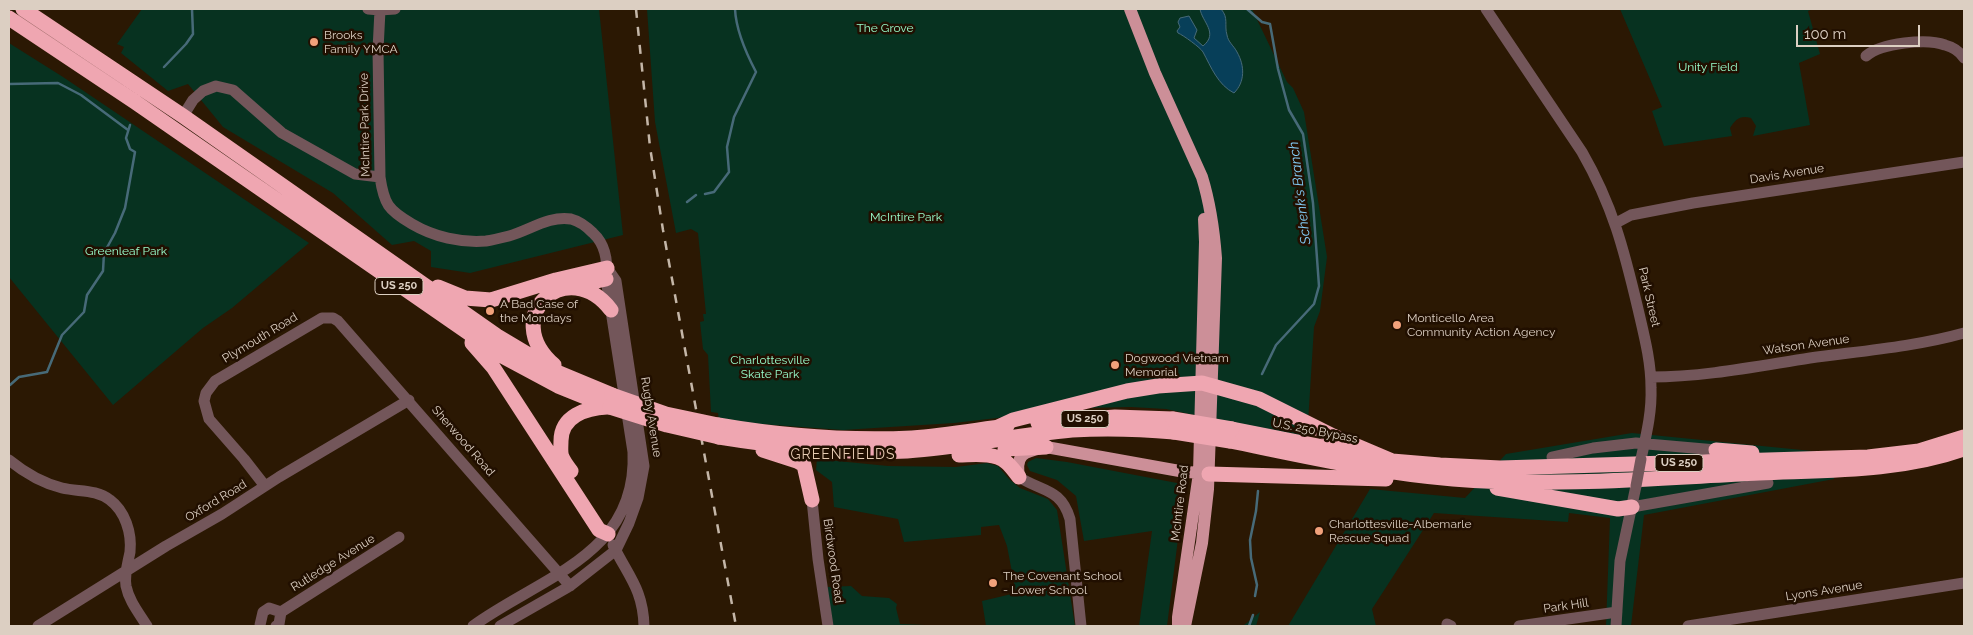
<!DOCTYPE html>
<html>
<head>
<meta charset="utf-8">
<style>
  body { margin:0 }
  #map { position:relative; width:1973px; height:635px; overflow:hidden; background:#2b1803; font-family:Raleway,sans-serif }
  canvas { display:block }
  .frame { position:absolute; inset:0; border:10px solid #dccfc2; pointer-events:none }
  .scale { position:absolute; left:1796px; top:25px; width:124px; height:22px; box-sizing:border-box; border:2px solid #dccfc2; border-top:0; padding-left:6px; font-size:15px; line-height:18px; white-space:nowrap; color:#dccfc2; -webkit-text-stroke:4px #210f00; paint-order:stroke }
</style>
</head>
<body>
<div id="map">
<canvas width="1973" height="635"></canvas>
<div class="frame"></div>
<div class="scale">100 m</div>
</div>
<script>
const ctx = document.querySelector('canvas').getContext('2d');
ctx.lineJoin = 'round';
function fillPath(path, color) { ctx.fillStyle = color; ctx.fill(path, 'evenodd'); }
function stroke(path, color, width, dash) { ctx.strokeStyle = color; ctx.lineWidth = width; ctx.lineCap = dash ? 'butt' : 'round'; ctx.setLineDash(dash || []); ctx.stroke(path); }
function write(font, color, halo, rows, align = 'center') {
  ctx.font = font + ' Raleway,sans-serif'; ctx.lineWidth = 5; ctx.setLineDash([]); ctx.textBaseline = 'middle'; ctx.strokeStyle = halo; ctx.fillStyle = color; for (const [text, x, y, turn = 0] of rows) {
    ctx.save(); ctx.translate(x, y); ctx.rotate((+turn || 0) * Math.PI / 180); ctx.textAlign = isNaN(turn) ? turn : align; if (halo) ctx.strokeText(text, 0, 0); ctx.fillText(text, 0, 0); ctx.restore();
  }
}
const green = new Path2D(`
  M142 9H599L623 235 470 273 431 267V251L414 241 392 245 333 193 223 127 188 84 168 91 121 53 124 47 117 44Z
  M647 9H1252L1287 82 1293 88 1304 112 1327 257 1320 311 1314 327 1307 439 1166 409 1131 407 1083 408 954 423 843 430 719 421 718 413 711 412 708 355 703 349 700 322 704 321 703 314H706L698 233 691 229 676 233 655 122Z
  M1620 9H1813L1808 11 1820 54 1799 63 1810 125 1753 136 1756 126 1751 118C1740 115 1736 119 1730 128L1732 136 1664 146 1652 111 1662 107Z
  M9 43 63 77 309 243 232 308 203 328 113 405 9 277Z
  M1632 433 1832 453 1834 479 1644 515 1631 626H1606L1610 518 1569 513 1568 522 1434 513 1372 609 1376 626H1288L1370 489 1465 498 1506 454Z
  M1036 458 1067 462 1177 483 1184 491 1167 626H1139L1152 531 1084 541 1076 496 1057 480 1030 471 1027 465 1028 462Z
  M817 459 888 466 956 467 987 463 998 466 1009 479 1020 488 1048 499 1057 510 1075 626H986L982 601 1016 593 1007 546 999 525 981 527V535L904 542 898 519 834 507 832 482 816 470Z
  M851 586 862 596 889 598 897 604 896 608 900 624 950 626H833L827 587Z
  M1260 612 1256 626H1244V625Z`);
const water = new Path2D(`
  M1200 9H1221C1229 18 1224 25 1227 35 1228 42 1234 46 1237 52 1245 66 1245 82 1234 93 1218 85 1211 67 1203 52 1201 48 1183 35 1178 33L1177 31 1180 27 1178 22 1180 18 1189 16 1197 30 1194 38 1203 46C1219 33 1202 22 1200 9Z`);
const stream = new Path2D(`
  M1247 9 1262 22 1270 24 1278 69 1289 110 1303 134 1313 203 1319 286 1314 304 1276 345 1262 374
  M164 67 186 44 193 34 192 9
  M9 84 58 83 81 95 128 130
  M705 194 714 192 729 172 727 147 734 117 756 72C746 53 736 31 735 9
  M687 202 696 195
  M10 385 19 377 47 372 62 335 84 312 87 295 103 271 104 253 115 233 125 208 135 152 130 149 126 138 130 125
  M1255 596 1257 585 1251 558 1250 540 1256 511 1258 491
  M1249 626 1253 615`);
const minor = new Path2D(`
  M368 9 380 10 395 9
  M1486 9 1582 152C1613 206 1624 250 1638 309 1644 335 1651 361 1651 388 1652 412 1646 436 1641 459
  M380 10 378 50 380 177C384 204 388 210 412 224 434 237 461 243 486 241 493 240 501 238 509 236 528 231 550 215 571 219 579 221 587 227 593 233 606 245 608 263 606 279L633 452C638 555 540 577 473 626
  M1866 56C1881 43 1927 38 1945 45 1953 47 1960 52 1964 58
  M183 116 193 100 203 91 216 86 233 90 282 133 355 174 380 177
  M1616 223 1631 215 1693 203 1964 162
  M1651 377C1704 377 1758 366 1810 358 1861 351 1914 347 1964 333
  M1552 457 1593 448 1636 443 1716 450
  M9 460C25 473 42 483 62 488 79 492 96 489 110 500 125 511 132 533 130 552 128 563 124 574 126 586 129 601 139 613 147 626
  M1019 477C1042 492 1061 488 1070 519L1081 626
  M265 486 244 459 209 419 204 401 206 393 215 381 322 318H333L338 321 570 586
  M812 500 818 559 828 626
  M1632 507 1768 483
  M613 545C628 576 643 589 644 626
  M281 612 399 537
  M1447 624 1451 626
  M260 625 263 612 269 608 281 612
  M38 626 166 546 222 514 279 477 409 400
  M276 626 279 624 281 612
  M500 626 570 586 616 550 629 523 638 498 644 466 616 281 607 268
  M1519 626 1617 612
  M1616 626 1620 561 1636 486
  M1688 626 1964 583`);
const major = new Path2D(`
  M1130 9 1155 73 1202 177C1210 203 1214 231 1216 258L1208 489 1202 543 1185 626
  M1019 477C1015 452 1026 452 1046 447L1185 472 1206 473
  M1178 626V617L1199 473 1205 242 1204 219`);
const highway = new Path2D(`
  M23 9 183 116 497 336 559 373 612 395
  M9 18 135 102 502 356 558 386 610 407
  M578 285 606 279
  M438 287 465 298 491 300 556 280 607 268
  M472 343 493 367 599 530 608 534
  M554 365C498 316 568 254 611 310
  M1038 423 1115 417 1173 419
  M718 425C782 436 847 441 912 438 944 436 976 430 1007 426
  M998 427 1013 420 1127 391 1158 386 1202 383 1259 399 1333 436 1392 461 1440 465 1500 468 1868 457 1919 451 1964 437
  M1232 429 1369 456
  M719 437C781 447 844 454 907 451 962 447 1017 435 1072 430 1106 428 1140 429 1174 432
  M1230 441C1304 456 1378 473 1453 479 1555 487 1657 478 1759 473 1828 470 1899 472 1964 449
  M1005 449 1046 447
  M763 450 797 461 804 465 812 500
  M1716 450 1752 453
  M959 455C973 455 994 452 1006 462 1011 466 1015 472 1019 477
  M571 471C568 467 564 462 562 457 560 453 561 446 561 441 561 416 586 408 607 407
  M1209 474 1386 479
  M1497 488 1618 509 1632 507`);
const rail = new Path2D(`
  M636 9 650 147 663 230 736 626`);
const minorBridge = new Path2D(`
  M1636 486 1641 459`);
const highwayBridge = new Path2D(`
  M612 395 666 414 718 425
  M610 407 667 425 719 437
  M1173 419 1232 429
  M1174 432 1230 441`);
const markers = [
  [314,42,5,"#f1a17b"],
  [490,311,5,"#f1a17b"],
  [1397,325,5,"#f1a17b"],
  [1115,365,5,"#f1a17b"],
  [1319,531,5,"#f1a17b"],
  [993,583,5,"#f1a17b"]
];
const shields = [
  [399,286,48],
  [1085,419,48],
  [1679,463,48]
];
const shieldNames = [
  ["US 250",399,286],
  ["US 250",1085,419],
  ["US 250",1679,463]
];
const parkNames = [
  ["The Grove",885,28],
  ["Unity Field",1708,67],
  ["McIntire Park",906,217],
  ["Greenleaf Park",126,251],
  ["Charlottesville",770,360],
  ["Skate Park",770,374]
];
const poiNames = [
  ["Brooks",324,35],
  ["Family YMCA",324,49],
  ["A Bad Case of",500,304],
  ["the Mondays",500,318],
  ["Monticello Area",1407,318],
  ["Community Action Agency",1407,332],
  ["Dogwood Vietnam",1125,358],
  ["Memorial",1125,372],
  ["Charlottesville-Albemarle",1329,524],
  ["Rescue Squad",1329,538],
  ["The Covenant School",1003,576],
  ["- Lower School",1003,590]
];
const streetNames = [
  ["McIntire Park Drive",365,125,-91],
  ["Davis Avenue",1787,174,-9],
  ["Park Street",1649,297,77],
  ["Plymouth Road",260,338,-31],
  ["Watson Avenue",1806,345,-8],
  ["Rugby Avenue",651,417,81],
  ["U.S. 250 Bypass",1315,431,11],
  ["Sherwood Road",463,441,49],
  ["Oxford Road",216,501,-31],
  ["McIntire Road",1180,503,-83],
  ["Birdwood Road",833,561,82],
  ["Rutledge Avenue",333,563,-32],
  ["Lyons Avenue",1824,591,-9],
  ["Park Hill",1566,606,-8]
];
const waterNames = [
  ["Schenk's Branch",1300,193,-97]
];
const neighbourhoodNames = [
  ["GREENFIELDS",843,455]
];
fillPath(green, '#073220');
fillPath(water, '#073f59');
stroke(water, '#476a78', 1);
stroke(stream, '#476a78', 2.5);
stroke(minor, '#73565a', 11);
stroke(major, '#cc8f98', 12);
stroke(highway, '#efa6b1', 15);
stroke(rail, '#c4b6a8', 2.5, [9, 9]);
stroke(minorBridge, '#73565a', 11);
stroke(highwayBridge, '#efa6b1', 15);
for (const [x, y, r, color] of markers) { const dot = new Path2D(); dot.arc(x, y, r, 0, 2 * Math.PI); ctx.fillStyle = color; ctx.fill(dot); stroke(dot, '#210f00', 2); }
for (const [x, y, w] of shields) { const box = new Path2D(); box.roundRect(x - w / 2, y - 8.5, w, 17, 4); ctx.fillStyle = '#210f00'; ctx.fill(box); stroke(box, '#dccfc2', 1); }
write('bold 11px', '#dccfc2', null, shieldNames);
write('12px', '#98fccb', '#210f00', parkNames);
write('12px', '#dccfc2', '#210f00', poiNames, 'left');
write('12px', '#dccfc2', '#210f00', streetNames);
write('italic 14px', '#83ccf6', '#210f00', waterNames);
ctx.letterSpacing = '1px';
write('14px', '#e6cbb2', '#210f00', neighbourhoodNames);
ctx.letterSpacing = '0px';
</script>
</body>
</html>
